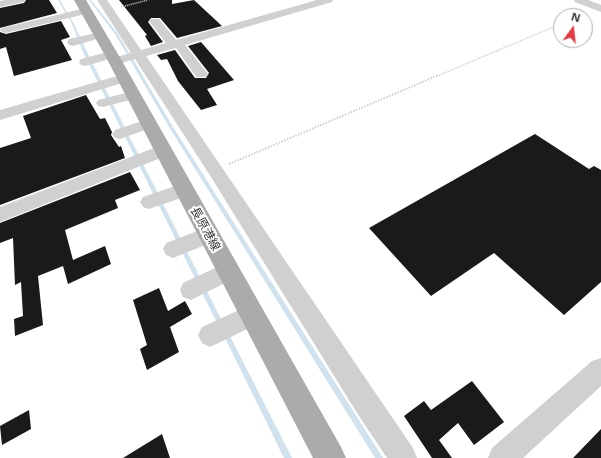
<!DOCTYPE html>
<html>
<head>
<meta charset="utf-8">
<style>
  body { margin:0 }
  #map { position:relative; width:601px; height:458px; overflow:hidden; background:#fff; font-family:"Open Sans",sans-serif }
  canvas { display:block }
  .north { position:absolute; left:553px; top:8px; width:40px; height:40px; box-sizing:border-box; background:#fff; border:1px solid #adadad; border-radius:50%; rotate:15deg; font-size:11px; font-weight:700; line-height:16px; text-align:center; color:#333 }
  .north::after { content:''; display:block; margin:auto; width:14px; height:18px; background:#e63946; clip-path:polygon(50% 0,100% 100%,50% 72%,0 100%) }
</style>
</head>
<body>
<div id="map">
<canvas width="601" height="458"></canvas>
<div class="north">N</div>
</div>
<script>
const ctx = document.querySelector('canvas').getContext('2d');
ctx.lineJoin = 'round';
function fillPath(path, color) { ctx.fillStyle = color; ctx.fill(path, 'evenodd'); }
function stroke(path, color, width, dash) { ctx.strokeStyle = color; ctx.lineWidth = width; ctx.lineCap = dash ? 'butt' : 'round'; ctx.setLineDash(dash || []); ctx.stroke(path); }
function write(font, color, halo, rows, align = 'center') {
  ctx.font = font + ' "Open Sans","Noto Sans JP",sans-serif'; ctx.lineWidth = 4; ctx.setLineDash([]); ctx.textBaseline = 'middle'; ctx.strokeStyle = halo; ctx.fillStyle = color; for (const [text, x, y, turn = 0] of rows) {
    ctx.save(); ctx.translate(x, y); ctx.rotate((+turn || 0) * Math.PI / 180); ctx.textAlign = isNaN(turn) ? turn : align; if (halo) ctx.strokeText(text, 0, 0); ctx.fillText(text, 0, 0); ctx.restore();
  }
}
const stream = new Path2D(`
  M58 0H60L74 24 87 52 223 323 224 325 223 327 221 328 219 327 83 52 72 24Z
  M89 0H91L118 34 173 127 383 458H375L169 127 115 34Z
  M226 331 228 332 292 458H284L224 336 223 334 224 332Z`);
const building = new Path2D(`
  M26 0H49L57 13 0 28V8L24 3Z
  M119 0H172V4L194 0 222 26 177 38 160 18H151L148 22 163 42 151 46 145 36 147 35Z
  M61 21 70 37 61 40 72 60 14 76 6 47 0 49V32L6 34Z
  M201 42 234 80 207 89 217 105 201 110 178 81 167 59 161 60 157 55 175 50 195 78H206L209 73 188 46Z
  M86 95 100 119 105 118 112 132 111 135 119 147 121 146 125 158 0 205V148L31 138 23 116Z
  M535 134 589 169 594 166 601 170V282L564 315 494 253 431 296 369 228Z
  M130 172 140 190 115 200 118 208 65 230 73 260 105 246 111 264 68 284 63 266 38 276 43 325 15 336 14 319 23 316 21 282 15 285 13 238 0 243V223Z
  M159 288 168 311 185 301 192 314 170 327 179 352 147 370 140 349 147 345 133 300Z
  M472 381 504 422 474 445 458 423 439 440 452 458H432L404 416 424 401 431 410Z
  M29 410 31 429 2 445 0 426Z
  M601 429V458H573Z
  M162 434 170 458H123Z`);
const pathFar1 = new Path2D(`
  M121 7 148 0
  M437 76 561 24`);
const path = new Path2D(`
  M229 164 439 75`);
const minor = new Path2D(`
  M4 0H25L24 2 0 7V1Z
  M97 0H107L141 50 166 43 149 21 151 19H159L176 40 317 0H333L332 2 185 45 208 74 206 77H196L176 48 146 56 413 448 417 458H387L357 413 211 177 135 59 115 65 111 64 109 61 110 59 85 66 81 65 79 62 81 59 111 51 115 52 117 55 116 57 131 53Z
  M574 0H588L601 5V12L575 2Z
  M86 8 91 11 90 13 6 33 2 32 0 30 2 28Z
  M100 32 104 33 106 35 104 37 73 46 69 45 67 42 69 39Z
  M124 74 129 75 131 78 129 81 0 120V110Z
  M133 91 138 92 140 95 138 98 103 107 98 106 96 103 98 100Z
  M148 119 153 121 155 124 153 127 120 139 115 138 112 134 115 130Z
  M162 145 168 147 170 151 168 155 0 222V207Z
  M184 183 190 185 193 190 190 195 149 209 143 207 140 202 143 197Z
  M208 227 215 229 218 235 215 241 173 258 166 255 163 249 166 243Z
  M228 262 235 264 238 271 235 278 191 300 183 297 180 290 183 283Z
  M252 304 260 307 263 315 260 323 210 347 202 343 198 335 202 327Z
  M601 358V386L523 458H488L492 448 592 361Z`);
const major = new Path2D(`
  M74 0H86L122 61 341 447 346 458H313L108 61Z`);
const streetNames = [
  ["長原港線",205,229,61]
];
fillPath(stream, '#cfe2ee');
fillPath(building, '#1a1a1a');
stroke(pathFar1, '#cdcdcd', 1.5, [1, 1]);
stroke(path, '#cdcdcd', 2, [1.5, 1.5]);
fillPath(minor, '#d0d0d0');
fillPath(major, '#ababab');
write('12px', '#333', '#fff', streetNames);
</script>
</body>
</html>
